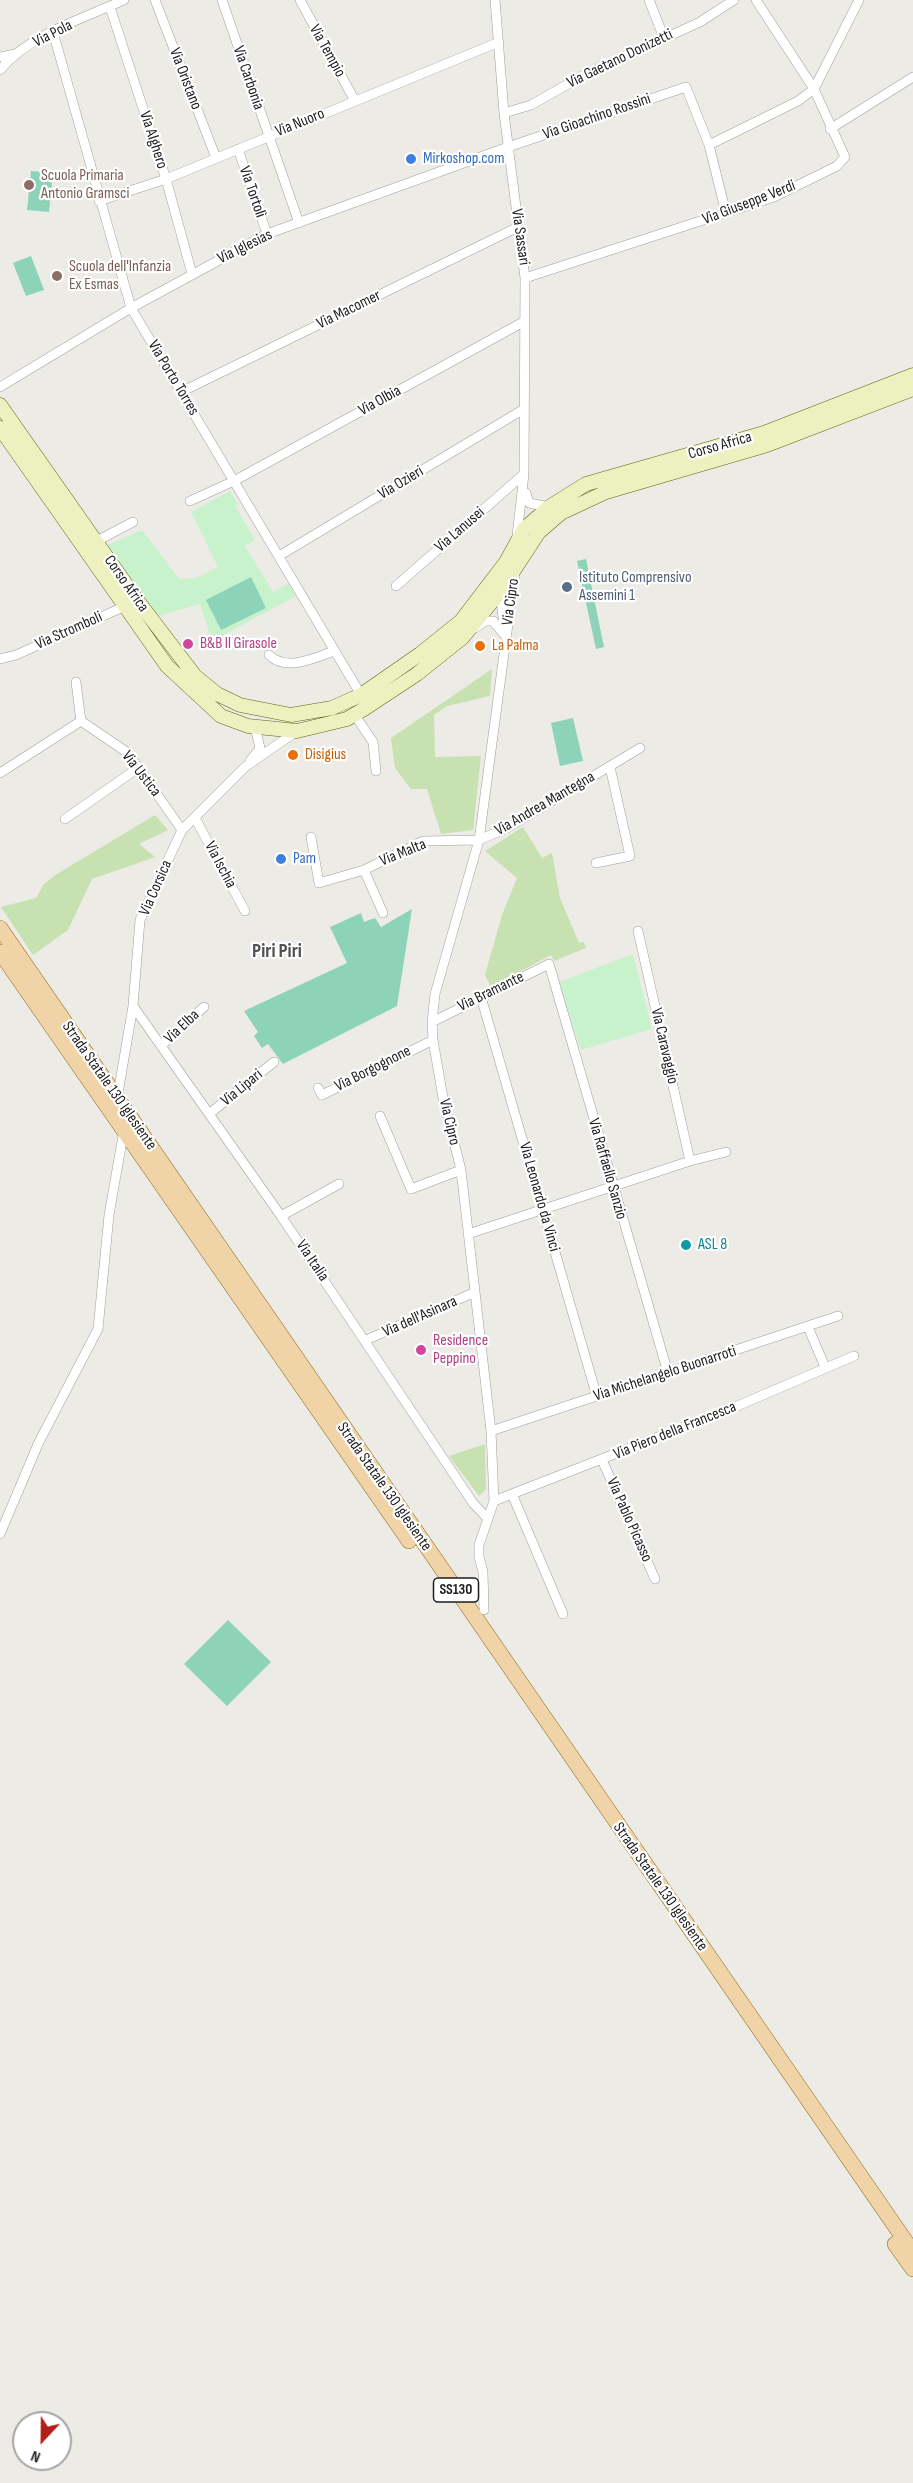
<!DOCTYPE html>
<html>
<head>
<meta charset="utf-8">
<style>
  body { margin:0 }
  #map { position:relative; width:913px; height:2483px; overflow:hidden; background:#edebe5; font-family:"Sofia Sans Condensed",sans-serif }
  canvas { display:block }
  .north { position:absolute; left:12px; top:2411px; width:60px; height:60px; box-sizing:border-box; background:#fff; border:2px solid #a5a5a5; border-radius:50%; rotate:202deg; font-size:16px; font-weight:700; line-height:24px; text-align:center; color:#1e1e1e }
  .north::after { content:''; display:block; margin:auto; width:21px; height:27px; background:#b21e19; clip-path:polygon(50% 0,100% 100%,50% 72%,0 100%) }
</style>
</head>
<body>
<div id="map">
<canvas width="913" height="2483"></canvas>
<div class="north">N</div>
</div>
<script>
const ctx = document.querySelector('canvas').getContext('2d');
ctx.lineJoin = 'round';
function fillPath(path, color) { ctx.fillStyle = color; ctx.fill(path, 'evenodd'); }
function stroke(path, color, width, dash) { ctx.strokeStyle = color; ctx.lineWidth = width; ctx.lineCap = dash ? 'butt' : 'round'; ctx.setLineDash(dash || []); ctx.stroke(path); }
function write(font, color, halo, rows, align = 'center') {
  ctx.font = font + ' "Sofia Sans Condensed",sans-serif'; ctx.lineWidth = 4.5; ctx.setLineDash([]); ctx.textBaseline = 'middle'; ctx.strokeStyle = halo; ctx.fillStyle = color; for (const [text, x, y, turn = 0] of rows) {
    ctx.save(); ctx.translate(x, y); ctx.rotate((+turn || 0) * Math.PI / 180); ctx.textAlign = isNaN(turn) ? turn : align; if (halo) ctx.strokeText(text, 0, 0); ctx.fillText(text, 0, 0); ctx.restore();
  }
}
const grass = new Path2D(`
  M492 669 490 696 447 706 434 715 435 757 481 756 473 830 441 834 427 789H411L395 768 391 738Z
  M155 815 168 830 139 844 155 857 92 879 68 930 33 955 1 907 36 898 44 884 57 874Z
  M523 827 542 858 552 853 560 898 579 943 584 942 586 948 554 961 551 955 491 987 485 975 502 915 517 878 485 851Z
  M485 1444 486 1489 479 1496 449 1456Z`);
const park = new Path2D(`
  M230 491 238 504 235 506 255 540 245 546 273 592 289 583 296 596 212 641 200 604 158 616 108 545 142 530 179 579 196 578 218 567 191 512Z
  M633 954 652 1029 581 1050 559 982Z`);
const pitch = new Path2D(`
  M31 171 53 173 49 212 27 210Z
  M31 256 44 290 26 296 13 263Z
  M586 559 604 647 596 649 577 561Z
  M251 577 266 608 221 630 206 600Z
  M573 718 583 761 560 766 551 723Z
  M412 909 397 1006 283 1064 268 1044 262 1048 254 1036 258 1032 244 1011 347 963 330 927 361 913 364 922 375 918 381 927Z
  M228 1620 271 1662 227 1706 184 1664Z`);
const street = new Path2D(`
  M155 0 216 158
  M222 0 299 223
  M300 0 355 101
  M495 0 504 113 525 278 524 474 517 536
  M649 0 664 38
  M110 7 166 179 192 274
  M53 32 131 308 361 695
  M0 57 15 54
  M0 70C30 34 82 19 124 0
  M504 113 531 105 584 75 700 22 734 0
  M830 129 913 77
  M709 145 798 101 814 89 859 0
  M238 149 267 234
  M99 201 166 179 499 42
  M525 278 774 197 837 166 845 157 814 89 756 0
  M0 387 131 308 267 234 508 147 686 87 709 145 726 213
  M181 392 518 227
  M526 493 529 503 549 507
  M190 501 234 481 525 321
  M91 544 133 522
  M279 556 524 409
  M396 586 524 474
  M500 590 504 627
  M475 628 485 621H493L503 633
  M269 655C286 672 315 658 334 651
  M0 659 16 655 130 604
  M76 682 81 721
  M354 714 373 742 376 771
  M250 727 256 731 260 748 250 761
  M0 773 81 721 128 753 182 830
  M195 818 245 911
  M65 819 138 768
  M311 837 319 883 364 870 423 841 479 840 507 828 640 748
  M596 863 630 856 610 767
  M364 870 383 913
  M638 931 690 1161
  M481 997 597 1397
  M133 1006 281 1216 473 1503 488 1519
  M432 1022 549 964 668 1373
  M161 1046 204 1007
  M318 1088 322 1095 433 1040
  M117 1099 133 1006 140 920 182 830 245 767 297 731
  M209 1114 274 1062
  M380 1116 411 1189 461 1170
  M281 1216 339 1184
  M468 1234 690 1161 726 1152
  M808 1327 825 1367
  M366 1340 473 1293
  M491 1431 838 1316
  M602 1460 655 1579
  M512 1494 563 1614
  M494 1501 735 1407 854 1356
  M0 1534 39 1442 98 1329 109 1215 124 1130
  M484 1610 483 1572 479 1557V1545L494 1501 491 1431 461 1170 443 1098 433 1040 432 1022 435 994 479 840 515 572`);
const secondary = new Path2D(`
  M0 405 137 600 195 676 217 694 240 705 291 715 332 708 361 695 420 654 461 621 506 562 524 529 549 507 586 484 764 433 913 375
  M0 428 167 666 221 716 248 726 297 731 347 719 364 709 417 674 462 638 499 593 539 532 561 513 606 492 767 445 913 389`);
const primary = new Path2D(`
  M0 928 913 2252
  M0 952 409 1541
  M895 2244 913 2269`);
const markers = [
  [411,159,6,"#3f7fe0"],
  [29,185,6,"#8d6e63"],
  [57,276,6,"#8d6e63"],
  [567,587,6,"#5c6f8a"],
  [188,644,6,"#d1479c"],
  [480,646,6,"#e8710a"],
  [293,755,6,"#e8710a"],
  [281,859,6,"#3f7fe0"],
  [686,1245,6,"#0f9aa8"],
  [421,1350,6,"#d1479c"]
];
const shields = [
  [456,1590,45]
];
const shieldNames = [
  ["SS130",456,1590]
];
const streetNames = [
  ["Via Pola",53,34,-27],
  ["Via Tempio",327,51,61],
  ["Via Gaetano Donizetti",620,59,-26],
  ["Via Carbonia",248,78,71],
  ["Via Oristano",185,79,69],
  ["Via Gioachino Rossini",597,117,-19],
  ["Via Nuoro",300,123,-22],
  ["Via Alghero",153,140,72],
  ["Via Tortolì",252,192,71],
  ["Via Giuseppe Verdi",749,203,-21],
  ["Via Sassari",520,237,82],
  ["Via Iglesias",245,247,-26],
  ["Via Macomer",349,310,-26],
  ["Via Porto Torres",173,378,59],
  ["Via Olbia",380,401,-29],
  ["Corso Africa",720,446,-16],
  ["Via Ozieri",401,483,-31],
  ["Via Lanusei",460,530,-41],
  ["Corso Africa",126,584,55],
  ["Via Cipro",511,602,-82],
  ["Via Stromboli",69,631,-24],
  ["Via Ustica",141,774,52],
  ["Via Andrea Mantegna",545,804,-30],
  ["Via Malta",403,853,-22],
  ["Via Ischia",220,865,62],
  ["Via Corsica",156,888,-66],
  ["Via Bramante",491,992,-26],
  ["Via Elba",182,1027,-43],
  ["Via Caravaggio",664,1046,77],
  ["Via Borgognone",373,1069,-27],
  ["Strada Statale 130 Iglesiente",109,1086,55],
  ["Via Lipari",242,1088,-39],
  ["Via Cipro",449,1122,77],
  ["Via Raffaello Sanzio",607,1169,74],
  ["Via Leonardo da Vinci",539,1197,74],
  ["Via Italia",312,1261,56],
  ["Via dell'Asinara",420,1317,-24],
  ["Via Michelangelo Buonarroti",665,1374,-18],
  ["Via Piero della Francesca",675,1431,-22],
  ["Strada Statale 130 Iglesiente",384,1487,55],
  ["Via Pablo Picasso",629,1520,66],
  ["Strada Statale 130 Iglesiente",660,1887,55]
];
const shopNames = [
  ["Mirkoshop.com",423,159],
  ["Pam",293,859]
];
const educationNames = [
  ["Scuola Primaria",41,176],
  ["Antonio Gramsci",41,194],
  ["Scuola dell'Infanzia",69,267],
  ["Ex Esmas",69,285]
];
const serviceNames = [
  ["Istituto Comprensivo",579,578],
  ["Assemini 1",579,596]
];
const hotelNames = [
  ["B&B Il Girasole",200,644],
  ["Residence",433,1341],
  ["Peppino",433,1359]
];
const foodNames = [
  ["La Palma",492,646],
  ["Disigius",305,755]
];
const cultureNames = [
  ["ASL 8",698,1245]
];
const quarterNames = [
  ["Piri Piri",277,952]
];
fillPath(grass, '#c7e1b1');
fillPath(park, '#c7f2cc');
fillPath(pitch, '#8dd3ba');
stroke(street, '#9f9f9f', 10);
stroke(secondary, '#5b6712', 15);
stroke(primary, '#856213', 16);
stroke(street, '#fff', 9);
stroke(secondary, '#edf1bf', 14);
stroke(primary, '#f0d3a7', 15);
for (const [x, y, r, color] of markers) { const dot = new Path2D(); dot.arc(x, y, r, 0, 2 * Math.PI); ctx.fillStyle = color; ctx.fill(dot); stroke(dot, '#fff', 2); }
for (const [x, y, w] of shields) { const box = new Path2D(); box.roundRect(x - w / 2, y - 12, w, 24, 4.5); ctx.fillStyle = '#fff'; ctx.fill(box); stroke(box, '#1e1e1e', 1.5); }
write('bold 15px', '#1e1e1e', null, shieldNames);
write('16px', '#1e1e1e', '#fff', streetNames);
write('16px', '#366cbe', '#fff', shopNames, 'left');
write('16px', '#785e54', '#fff', educationNames, 'left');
write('16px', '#4e5e75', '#fff', serviceNames, 'left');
write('16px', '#b23c85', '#fff', hotelNames, 'left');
write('16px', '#c56008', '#fff', foodNames, 'left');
write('16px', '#0d838f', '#fff', cultureNames, 'left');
write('bold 20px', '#515151', '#fff', quarterNames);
</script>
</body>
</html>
